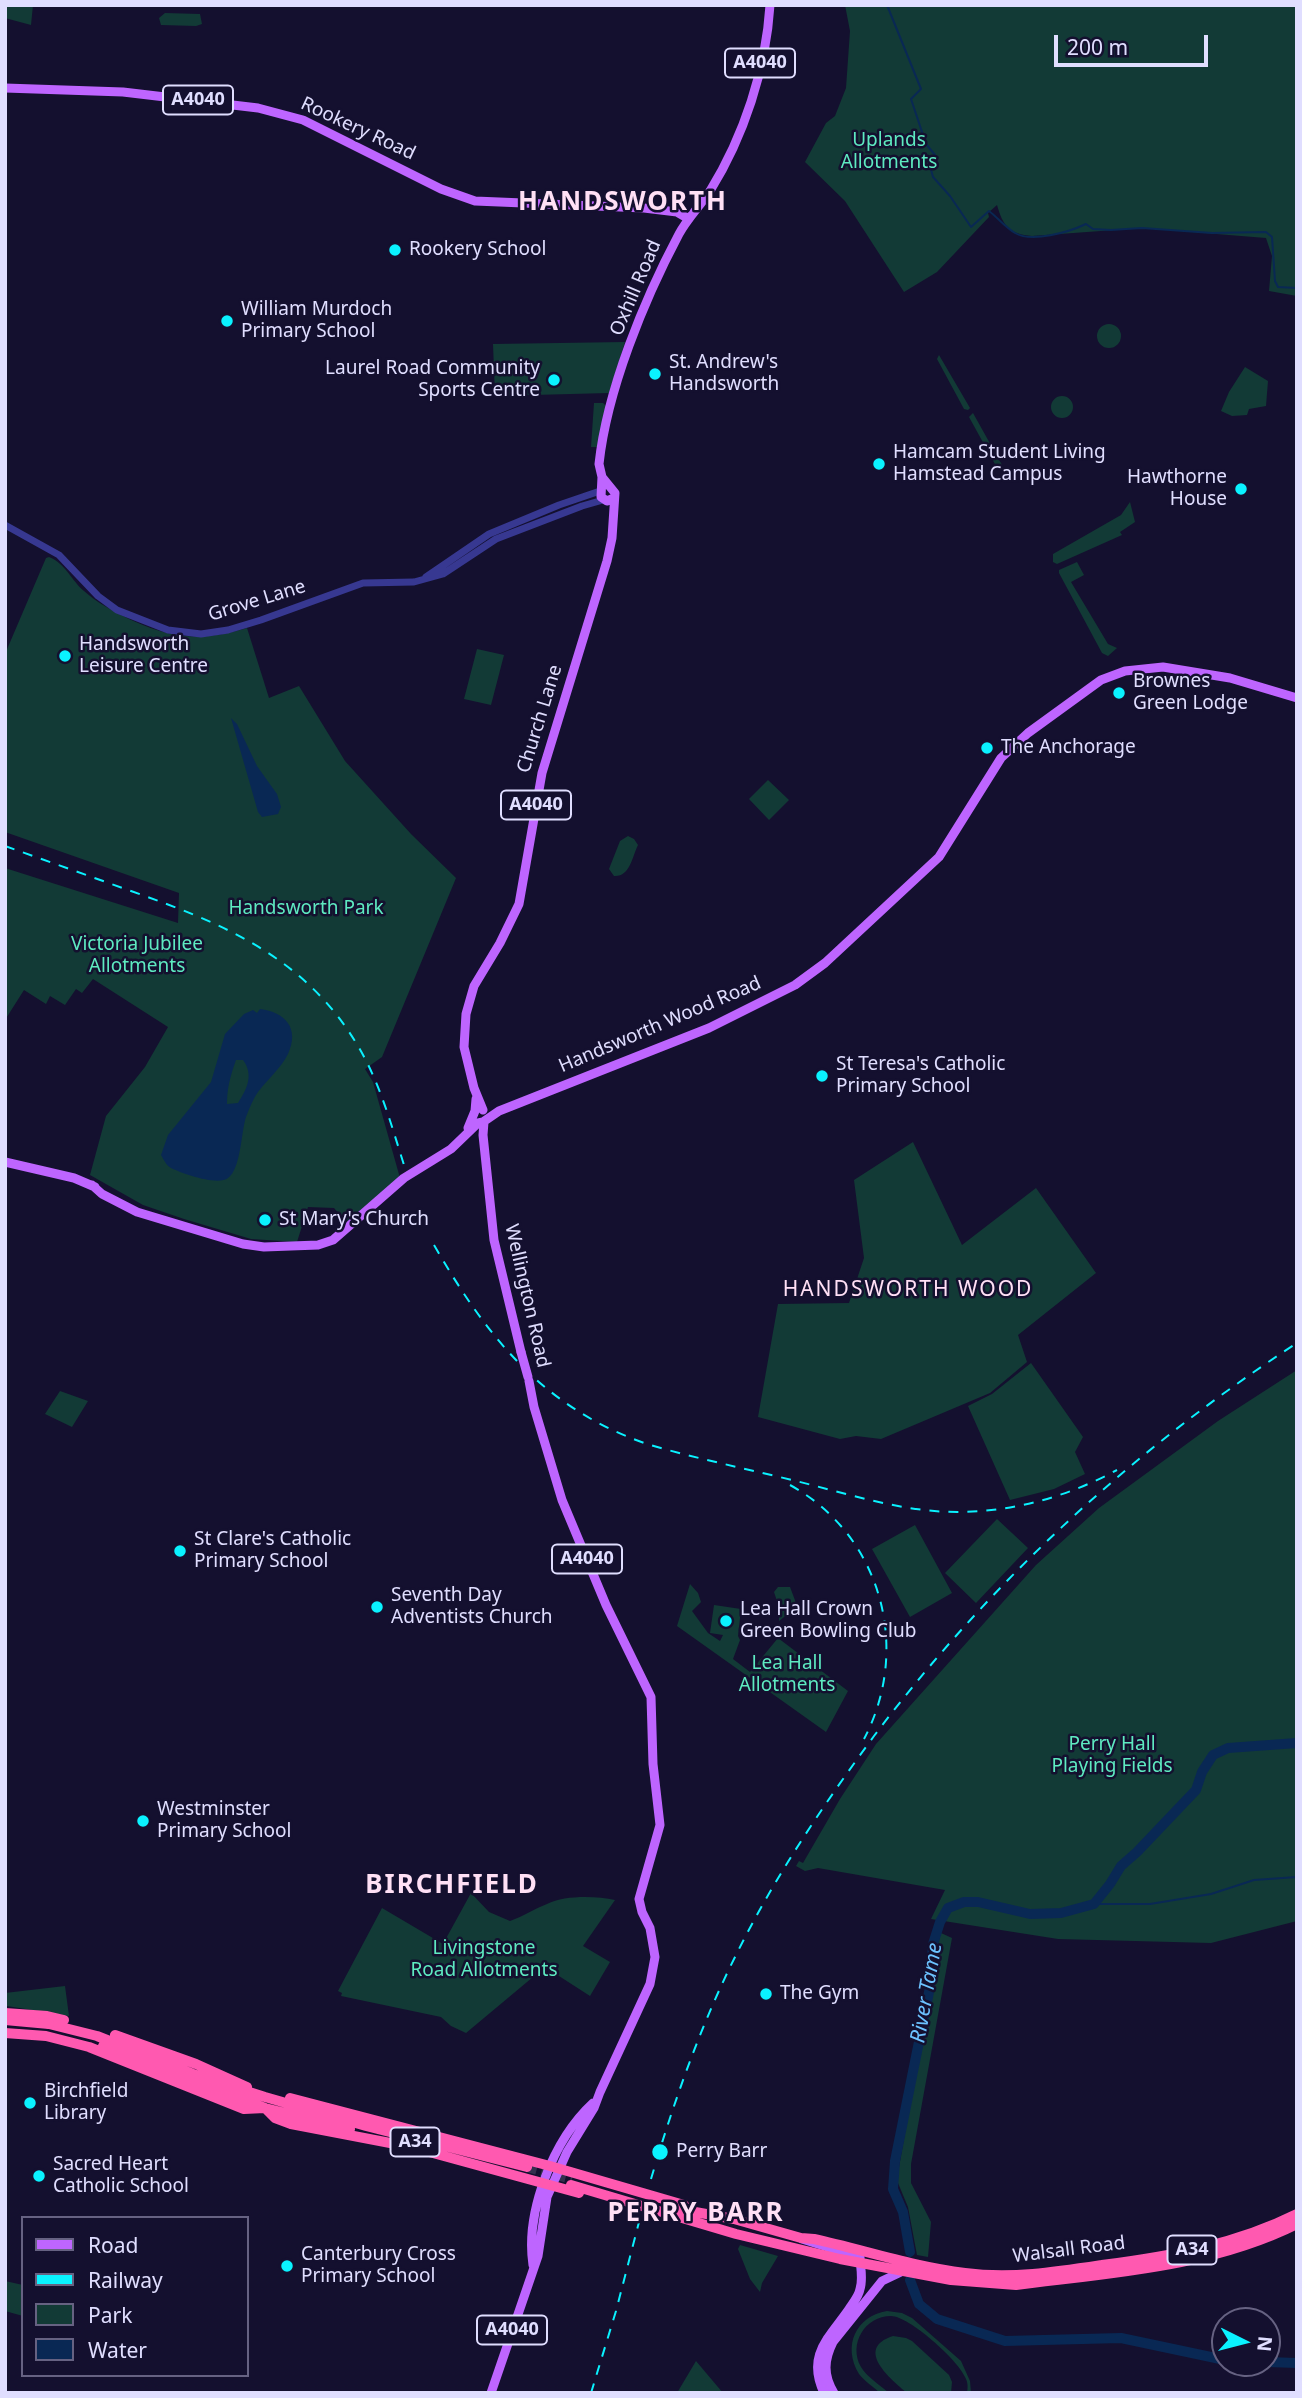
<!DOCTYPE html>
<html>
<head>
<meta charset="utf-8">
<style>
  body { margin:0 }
  #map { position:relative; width:1302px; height:2398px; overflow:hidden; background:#14102f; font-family:"Noto Sans",sans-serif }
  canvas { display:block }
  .frame { position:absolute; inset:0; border:7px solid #e0deff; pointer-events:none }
  .legend { position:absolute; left:21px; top:2216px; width:228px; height:161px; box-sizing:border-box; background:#14102f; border:2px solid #666282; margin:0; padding:9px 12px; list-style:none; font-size:21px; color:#e0deff }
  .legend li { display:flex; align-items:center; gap:14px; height:35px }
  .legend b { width:35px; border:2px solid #666282 }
  .north { position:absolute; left:1211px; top:2307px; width:70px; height:70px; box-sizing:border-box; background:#14102f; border:2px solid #666282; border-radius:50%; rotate:96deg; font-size:19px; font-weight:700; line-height:28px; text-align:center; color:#e0deff }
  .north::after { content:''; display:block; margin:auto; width:24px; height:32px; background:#0af2ff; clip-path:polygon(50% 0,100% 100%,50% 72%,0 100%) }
  .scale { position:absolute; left:1054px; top:35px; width:154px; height:32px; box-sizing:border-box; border:4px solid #e0deff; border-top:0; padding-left:9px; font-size:21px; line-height:24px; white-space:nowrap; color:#e0deff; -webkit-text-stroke:5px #14102f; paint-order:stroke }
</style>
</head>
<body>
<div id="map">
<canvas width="1302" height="2398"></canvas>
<div class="frame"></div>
<ul class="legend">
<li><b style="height:9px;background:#be65ff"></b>Road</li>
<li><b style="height:9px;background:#0af2ff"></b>Railway</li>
<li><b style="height:19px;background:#123a36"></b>Park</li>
<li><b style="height:19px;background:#092854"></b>Water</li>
</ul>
<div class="north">N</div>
<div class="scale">200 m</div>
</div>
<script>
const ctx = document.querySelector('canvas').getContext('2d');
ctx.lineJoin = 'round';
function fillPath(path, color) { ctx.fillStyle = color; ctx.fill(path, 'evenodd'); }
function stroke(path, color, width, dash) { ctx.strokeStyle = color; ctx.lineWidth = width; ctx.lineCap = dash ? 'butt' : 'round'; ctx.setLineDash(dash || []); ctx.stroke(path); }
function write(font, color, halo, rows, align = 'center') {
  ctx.font = font + ' "Noto Sans",sans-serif'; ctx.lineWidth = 5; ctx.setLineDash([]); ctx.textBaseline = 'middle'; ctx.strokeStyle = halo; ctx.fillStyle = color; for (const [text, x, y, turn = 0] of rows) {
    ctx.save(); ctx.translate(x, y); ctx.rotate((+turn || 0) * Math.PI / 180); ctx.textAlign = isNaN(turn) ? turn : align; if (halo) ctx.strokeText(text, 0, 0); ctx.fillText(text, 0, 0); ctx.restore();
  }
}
const green = new Path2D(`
  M5 5H33L31 25 5 18Z
  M845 5H1297V296L1269 291 1272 256 1266 238 1142 228 1032 236C1009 234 1003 226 997 205L988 213 989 217 937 272 904 292 845 201 805 162 826 123 835 116 846 88 850 31Z
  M165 13 200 14 202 24 196 26 161 25 159 18Z
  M1097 336a12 12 0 1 1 24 0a12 12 0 1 1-24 0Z
  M625 342 609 393 495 396 493 344Z
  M939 355 970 408 968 410 964 409 937 359Z
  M1245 367 1268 381 1266 406 1249 409 1247 415 1232 416 1221 411 1229 392Z
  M1051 407a11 11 0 1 1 22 0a11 11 0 1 1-22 0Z
  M594 403H603L607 407 597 447H591Z
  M973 413 1002 465V467L996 466 969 417Z
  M1130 502 1135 522 1120 532 1122 535 1057 564 1053 562V554L1121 515Z
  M49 557C65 563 72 581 84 591 95 601 108 608 121 615 166 638 198 643 247 628L269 698 299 686 345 761 411 834 456 878 382 1057 365 1069 373 1082 400 1178 346 1222 334 1208 308 1207 297 1242 251 1239 184 1219 143 1205 90 1175 106 1116 145 1067 168 1027 93 979 82 993 76 989 65 1005 50 996 46 1004 24 990 5 1020V868L178 923 179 893 5 832V654L46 558Z
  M1077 562 1084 575 1071 582 1108 644 1117 648 1108 656 1102 653 1059 573V570Z
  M477 649 504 655 491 705 464 699Z
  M768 780 789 800 769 820 749 799Z
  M628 836 634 839 638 845C632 857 630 877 614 876L609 869 620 841Z
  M913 1142 962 1245 1036 1188 1096 1273 1018 1335 1027 1362 990 1393 881 1439 856 1436 840 1439 758 1417 778 1304 849 1303 864 1258 854 1180Z
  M1031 1363 1083 1437 1075 1452 1085 1474 1054 1489 1010 1500 968 1406 992 1394Z
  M1297 1370V1921L1211 1943 1058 1939 931 1919 945 1890 818 1868 805 1871 796 1866 799 1861 803 1863 840 1799 876 1744 1036 1565 1099 1508 1218 1421Z
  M60 1391 88 1401 72 1427 45 1414Z
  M997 1519 1028 1548 976 1603 945 1573Z
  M915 1525 952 1593 910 1617 872 1549Z
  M690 1584 698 1593 701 1602 692 1611 708 1633 720 1641 723 1635 710 1633 714 1605 741 1609 738 1636 740 1640 733 1659 750 1672 778 1638 848 1691 826 1732 677 1626Z
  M778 1587H790L796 1603 793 1610 779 1621V1607L774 1592Z
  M471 1893 489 1912 510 1921C524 1916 534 1909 547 1904 565 1895 596 1896 615 1900L583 1946 610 1962 590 1996 545 1967 466 2033 451 2026 441 2017 341 1996 342 1993 338 1991 382 1908 443 1944Z
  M941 1933 952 1938 911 2164V2183L931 2222 928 2257 917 2255 908 2207 898 2183V2173L914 2081 931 2006 937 1947Z
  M65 1986 69 2016 7 2006 5 1993Z
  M740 2245 778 2256 762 2283 760 2292 750 2279 738 2249Z
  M5 2281 23 2285V2316L5 2311Z
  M887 2311 902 2313 912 2318 961 2361 970 2381 971 2393H967C968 2387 968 2382 965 2377 958 2360 909 2316 891 2316 865 2316 848 2344 861 2367 867 2377 880 2385 889 2393H880C874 2387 864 2381 859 2374 842 2346 856 2316 887 2311Z
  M893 2336 906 2338 912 2341 949 2375 952 2382 951 2393H907C892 2380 853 2349 893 2336Z
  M696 2361 723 2393H677Z`);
const water = new Path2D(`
  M231 718 237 724 257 766 277 794 281 807 278 814 262 817 258 812Z
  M260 1009C285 1012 300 1028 288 1054 281 1068 267 1080 258 1092 253 1099 249 1109 246 1117 241 1132 241 1169 228 1178 218 1186 183 1174 171 1168 166 1165 164 1160 161 1155L168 1135 211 1082 225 1034 244 1014 253 1010 257 1013ZM236 1060H243C254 1075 247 1089 238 1103L227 1104C227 1088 230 1077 236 1060Z`);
const stream = new Path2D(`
  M887 5 921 89 911 99 926 144 935 155 930 166 933 177 950 196 971 227 989 211C998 218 1006 228 1015 233 1032 243 1069 232 1086 224L1093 229 1111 230 1142 228 1212 233 1266 232 1272 237 1275 281 1278 287 1297 288
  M1094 1904H1150L1211 1894 1254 1880 1297 1877`);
const river = new Path2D(`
  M910 2252 903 2212 893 2189 895 2161 930 1987 933 1944 940 1922 948 1908 964 1902H978L1030 1914 1061 1913 1094 1904 1110 1884 1121 1866 1137 1852 1196 1790 1202 1772 1213 1755 1228 1748 1297 1743
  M910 2280 919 2304 937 2319 1005 2341 1121 2338 1225 2360
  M1267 2362 1297 2363`);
const highwayTunnel = new Path2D(`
  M527 2167 572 2179`);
const minor = new Path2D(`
  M5 525 59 555 98 596 117 610 168 630 201 634 228 630 261 620 363 583 414 582 443 574 496 539 582 506 603 500
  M426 577 489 534 559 505 600 491`);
const major = new Path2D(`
  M5 88 123 92 258 108 303 120 441 189 475 201 644 208 677 212 689 219
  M614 498 607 501 601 497 602 477 599 464C607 390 644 300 679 234 687 219 700 206 710 191 744 136 766 69 770 5
  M483 1110 474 1088 464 1047 466 1014 474 986 500 943 519 904 542 773 607 561 612 538 615 493 602 477
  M484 1122 483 1135 494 1240 521 1352
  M478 1123 483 1122 499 1111 709 1028 795 985 825 963 939 857 1001 758 1028 733 1101 680 1125 671 1163 667 1230 678 1297 698
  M468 1128 475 1111 476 1099
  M5 1162 74 1178 95 1187
  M92 1185 102 1194 137 1212 243 1244 264 1247 318 1245 333 1240 404 1178 451 1149 478 1123
  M802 2239 853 2255 861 2265
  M533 2265C525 2212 553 2140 593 2103
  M491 2393 538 2256 547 2197 567 2152 594 2108 600 2092 650 1984 655 1957 650 1928 642 1912 639 1899 660 1825 653 1764 651 1697 606 1605 562 1500 534 1407 529 1381
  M824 2393C806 2355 829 2338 849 2309 853 2303 859 2296 860 2289 864 2277 859 2263 860 2251
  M834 2393C823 2375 824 2360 833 2342L882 2281 903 2271`);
const highway = new Path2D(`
  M5 2013 47 2016 64 2020
  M49 2024 97 2036 193 2074 265 2097 366 2126 527 2167
  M5 2033 46 2036 89 2047 244 2109 265 2108 275 2118 291 2124 411 2147 579 2193
  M115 2035 196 2064 247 2087
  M103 2046 265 2108 350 2129
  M290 2098 550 2166 684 2205
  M571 2185 736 2234 840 2259 951 2280 1016 2285C1110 2273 1211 2267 1297 2224
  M673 2208 734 2219 801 2238 814 2239C864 2250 914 2267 965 2273 1011 2279 1056 2272 1102 2265 1170 2256 1235 2245 1297 2214`);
const rail = new Path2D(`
  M5 846C47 861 89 876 131 891 224 924 305 957 358 1046 380 1083 391 1124 404 1165
  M434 1245C487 1337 543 1408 647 1444 694 1458 743 1468 792 1480 833 1490 874 1503 916 1509 986 1519 1056 1503 1117 1470
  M790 1485C881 1535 912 1648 864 1739
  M651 2179C674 2101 701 2024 738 1951 776 1875 824 1804 874 1736 991 1581 1134 1449 1297 1343
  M591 2393 616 2311 639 2222`);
const majorBridge = new Path2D(`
  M521 1352 528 1377`);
const highwayBridge = new Path2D(`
  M5 2020 49 2024`);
const markers = [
  [395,250,7,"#0af2ff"],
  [227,321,7,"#0af2ff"],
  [655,374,7,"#0af2ff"],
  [554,380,7,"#0af2ff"],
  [879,464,7,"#0af2ff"],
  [1241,489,7,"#0af2ff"],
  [65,656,7,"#0af2ff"],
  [1119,693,7,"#0af2ff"],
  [987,748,7,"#0af2ff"],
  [822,1076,7,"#0af2ff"],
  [265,1220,7,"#0af2ff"],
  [180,1551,7,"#0af2ff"],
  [377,1607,7,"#0af2ff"],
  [726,1621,7,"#0af2ff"],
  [143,1821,7,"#0af2ff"],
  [766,1994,7,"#0af2ff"],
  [30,2103,7,"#0af2ff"],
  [660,2152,9,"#0af2ff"],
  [39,2176,7,"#0af2ff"],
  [287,2266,7,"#0af2ff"]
];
const shields = [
  [760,63,70],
  [198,100,70],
  [536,805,70],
  [587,1559,70],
  [415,2142,49],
  [1192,2250,49],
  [512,2330,70]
];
const shieldNames = [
  ["A4040",760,63],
  ["A4040",198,100],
  ["A4040",536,805],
  ["A4040",587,1559],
  ["A34",415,2142],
  ["A34",1192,2250],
  ["A4040",512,2330]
];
const streetNames = [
  ["Rookery Road",358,129,25],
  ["Oxhill Road",636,288,-67],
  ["Grove Lane",257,601,-17],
  ["Church Lane",540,719,-73],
  ["Handsworth Wood Road",660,1025,-23],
  ["Wellington Road",527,1296,77],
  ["Walsall Road",1069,2250,-7]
];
const parkNames = [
  ["Uplands",889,141],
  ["Allotments",889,163],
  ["Handsworth Park",306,909],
  ["Victoria Jubilee",137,945],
  ["Allotments",137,967],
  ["Lea Hall",787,1664],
  ["Allotments",787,1686],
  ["Perry Hall",1112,1745],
  ["Playing Fields",1112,1767],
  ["Livingstone",484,1949],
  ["Road Allotments",484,1971]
];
const poiNames = [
  ["Rookery School",409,250],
  ["William Murdoch",241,310],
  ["Primary School",241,332],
  ["St. Andrew's",669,363],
  ["Handsworth",669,385],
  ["Laurel Road Community",540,369,"right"],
  ["Sports Centre",540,391,"right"],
  ["Hamcam Student Living",893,453],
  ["Hamstead Campus",893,475],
  ["Hawthorne",1227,478,"right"],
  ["House",1227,500,"right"],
  ["Handsworth",79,645],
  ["Leisure Centre",79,667],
  ["Brownes",1133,682],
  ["Green Lodge",1133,704],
  ["The Anchorage",1001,748],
  ["St Teresa's Catholic",836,1065],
  ["Primary School",836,1087],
  ["St Mary's Church",279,1220],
  ["St Clare's Catholic",194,1540],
  ["Primary School",194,1562],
  ["Seventh Day",391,1596],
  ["Adventists Church",391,1618],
  ["Lea Hall Crown",740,1610],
  ["Green Bowling Club",740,1632],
  ["Westminster",157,1810],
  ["Primary School",157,1832],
  ["The Gym",780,1994],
  ["Birchfield",44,2092],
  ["Library",44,2114],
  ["Perry Barr",676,2152],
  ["Sacred Heart",53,2165],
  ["Catholic School",53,2187],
  ["Canterbury Cross",301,2255],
  ["Primary School",301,2277]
];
const neighbourhoodNames = [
  ["HANDSWORTH WOOD",908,1290]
];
const waterNames = [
  ["River Tame",927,1993,-80]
];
const districtNames = [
  ["HANDSWORTH",623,203],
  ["BIRCHFIELD",452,1886],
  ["PERRY BARR",696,2214]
];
fillPath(green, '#123a36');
fillPath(water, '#092854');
stroke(stream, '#092854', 2);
stroke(river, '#092854', 10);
stroke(highwayTunnel, '#332f4e', 10, [10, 5]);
stroke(minor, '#373891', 7);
stroke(major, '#be65ff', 9);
stroke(highway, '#ff59b0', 10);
stroke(rail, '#0af2ff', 2, [10, 9]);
stroke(majorBridge, '#be65ff', 9);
stroke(highwayBridge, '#ff59b0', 10);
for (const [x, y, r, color] of markers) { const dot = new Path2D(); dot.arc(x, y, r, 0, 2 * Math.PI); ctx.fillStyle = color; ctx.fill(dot); stroke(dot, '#14102f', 2.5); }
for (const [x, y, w] of shields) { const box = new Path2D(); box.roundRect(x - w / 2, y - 14.5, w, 29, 5); ctx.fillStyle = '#14102f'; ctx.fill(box); stroke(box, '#e0deff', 2); }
write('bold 18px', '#e0deff', null, shieldNames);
write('19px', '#e0deff', '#14102f', streetNames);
write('19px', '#5eeac1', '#14102f', parkNames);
write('19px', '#e0deff', '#14102f', poiNames, 'left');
ctx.letterSpacing = '2px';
write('21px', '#ffe0f5', '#14102f', neighbourhoodNames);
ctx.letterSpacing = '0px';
write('italic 21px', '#6cc2ff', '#14102f', waterNames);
ctx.letterSpacing = '2px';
write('bold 26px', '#ffe0f5', '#14102f', districtNames);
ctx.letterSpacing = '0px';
</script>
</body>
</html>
